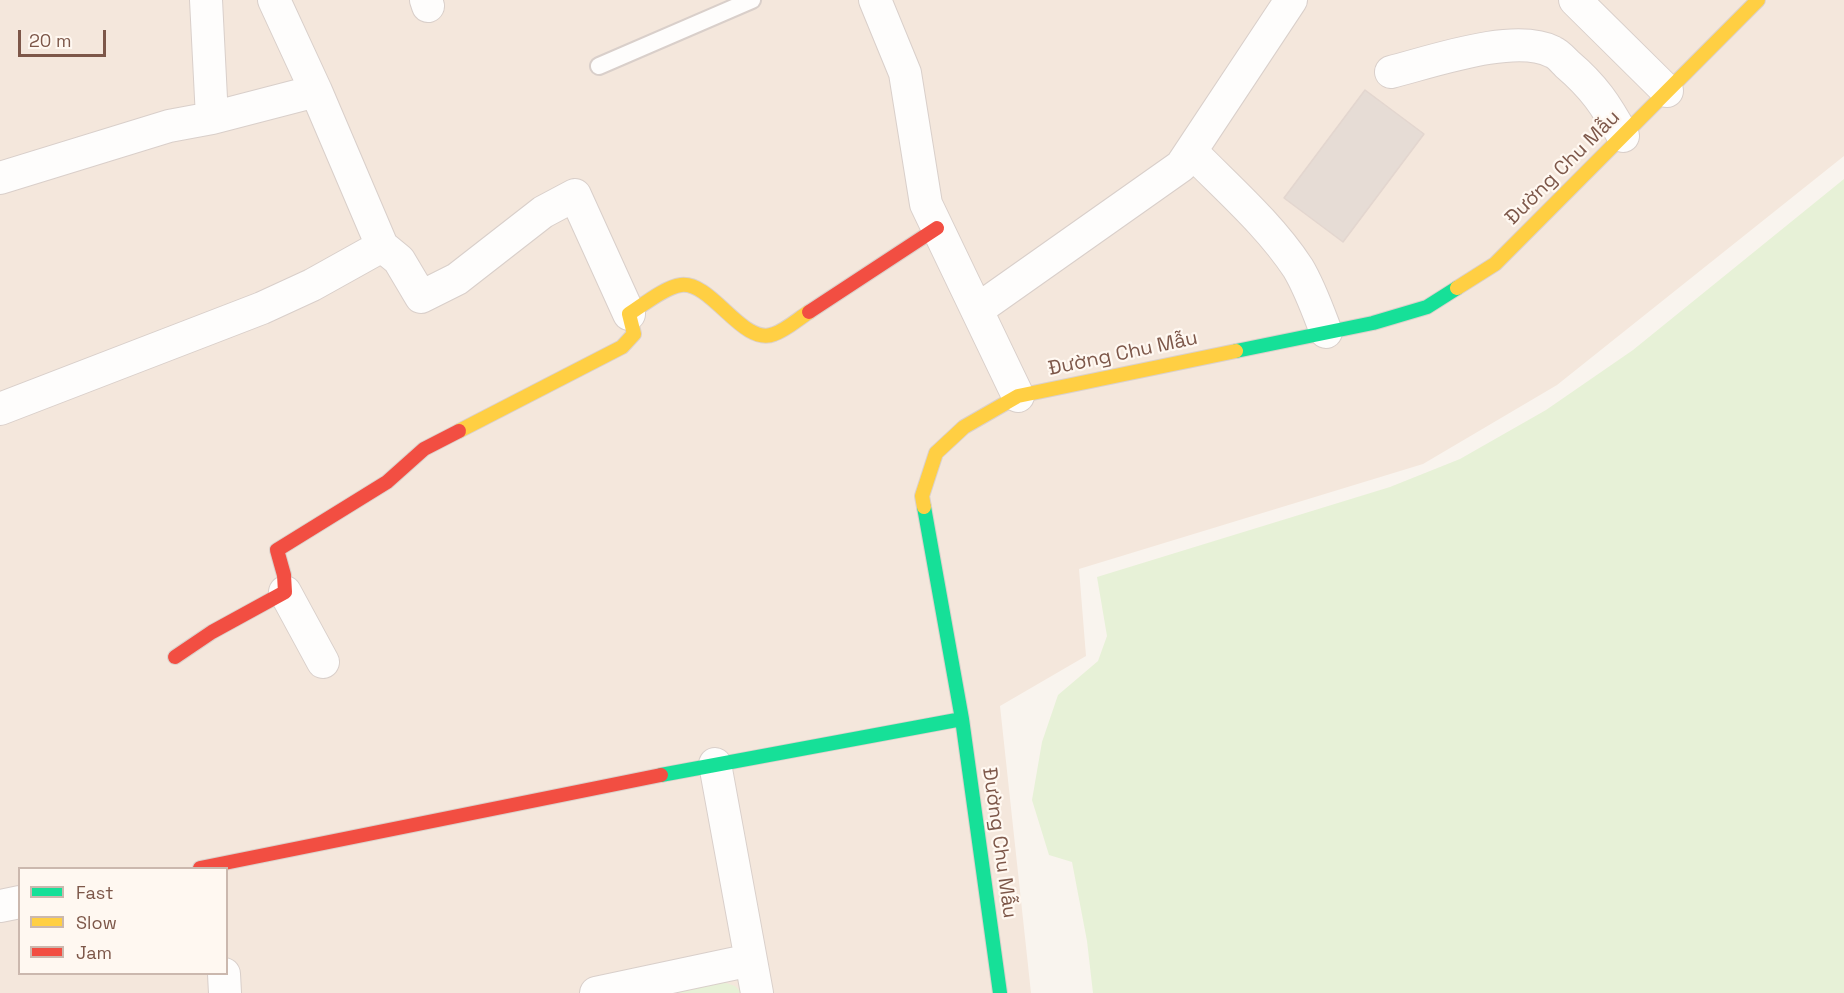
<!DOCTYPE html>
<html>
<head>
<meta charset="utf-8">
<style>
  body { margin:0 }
  #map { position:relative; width:1844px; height:993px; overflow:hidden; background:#f9f4ee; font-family:"Space Grotesk",sans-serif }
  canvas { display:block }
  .legend { position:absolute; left:18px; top:867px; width:210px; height:108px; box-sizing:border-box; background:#fff8f1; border:2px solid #cbb8ae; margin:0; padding:8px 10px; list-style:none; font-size:18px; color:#7d5749 }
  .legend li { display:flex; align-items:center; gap:12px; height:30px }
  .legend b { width:30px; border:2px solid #cbb8ae }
  .scale { position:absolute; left:18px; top:30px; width:88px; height:27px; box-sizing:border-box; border:3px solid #7d5749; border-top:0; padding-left:8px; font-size:18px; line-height:21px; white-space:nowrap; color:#7d5749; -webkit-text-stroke:4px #fff8f1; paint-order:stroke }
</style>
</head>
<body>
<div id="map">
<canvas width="1844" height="993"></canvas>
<ul class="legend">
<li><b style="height:8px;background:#16e098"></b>Fast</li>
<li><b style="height:8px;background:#ffcf43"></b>Slow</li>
<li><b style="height:8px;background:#f24e42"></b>Jam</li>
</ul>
<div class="scale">20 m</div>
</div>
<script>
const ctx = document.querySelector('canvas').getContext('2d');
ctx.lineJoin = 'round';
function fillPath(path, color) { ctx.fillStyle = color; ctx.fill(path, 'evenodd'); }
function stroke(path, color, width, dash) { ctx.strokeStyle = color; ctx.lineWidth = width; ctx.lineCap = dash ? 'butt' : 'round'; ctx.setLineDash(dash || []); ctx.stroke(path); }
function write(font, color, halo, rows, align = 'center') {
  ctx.font = font + ' "Space Grotesk",sans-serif'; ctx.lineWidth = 4.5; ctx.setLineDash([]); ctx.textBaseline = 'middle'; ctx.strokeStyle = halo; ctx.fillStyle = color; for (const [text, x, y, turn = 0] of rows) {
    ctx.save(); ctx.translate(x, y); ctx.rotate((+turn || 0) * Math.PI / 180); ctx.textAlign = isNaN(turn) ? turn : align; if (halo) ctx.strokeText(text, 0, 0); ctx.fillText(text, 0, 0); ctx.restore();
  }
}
const residential = new Path2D(`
  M0 0H1844V156L1557 385 1423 464 1079 569 1086 656 1000 706 1031 993H0ZM20 868H226V974H20Z`);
const green = new Path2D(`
  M1844 179V993H1093L1087 941 1072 862 1049 855 1032 800 1042 742 1058 695 1098 661 1107 636 1097 577 1390 487 1460 459 1546 410 1633 350Z
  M723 982 735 986 742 993H660Z`);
const building = new Path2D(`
  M1365 90 1424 134 1343 242 1284 198Z`);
const lane = new Path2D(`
  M599 66 752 0`);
const street = new Path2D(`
  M426 0 428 6
  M875 0 905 73 926 204 1018 396
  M1575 0 1667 91
  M1391 72C1431 62 1515 32 1553 52 1558 54 1563 60 1567 64 1594 87 1606 105 1623 136
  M212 118 316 91
  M1191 151C1227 188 1269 224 1298 268 1310 288 1318 311 1326 332
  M0 178 169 126 212 118 206 0
  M382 246 399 260 421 297 457 279 543 212 575 195 629 314
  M977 310 1181 166 1291 0
  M0 409 262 308 312 285 382 246 316 91 274 0
  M285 592 323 662
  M715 764 757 993
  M0 906 20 902
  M224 974 225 993
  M596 993 751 960`);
const fast = new Path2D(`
  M1236 351 1373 323 1427 307 1457 288
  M924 507 962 719 1000 993
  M661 775 962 719`);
const slow = new Path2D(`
  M1457 288 1495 264 1758 0
  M459 431 622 347 634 334 629 314C643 305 665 287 681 285 712 281 743 347 774 334 786 330 798 319 809 312
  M924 507 922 496 936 453 964 427 1018 396 1236 351`);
const jam = new Path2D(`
  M809 312 937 228
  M175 657 212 632 285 592 284 575 277 550 387 482 424 449 459 431
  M200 868 661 775`);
const streetNames = [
  ["Đường Chu Mẫu",1563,168,-45],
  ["Đường Chu Mẫu",1123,354,-12],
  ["Đường Chu Mẫu",999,843,82]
];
fillPath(residential, '#f4e7dc');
fillPath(green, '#e7f1d7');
fillPath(building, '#e6dcd5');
stroke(building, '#e3d6cf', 1.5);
stroke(lane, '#d9cfca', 20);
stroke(street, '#d9cfca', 34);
stroke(fast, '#dbd1cb', 16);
stroke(slow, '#dbd1cb', 16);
stroke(jam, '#dbd1cb', 16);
stroke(lane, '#fefdfc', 16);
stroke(street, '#fefdfc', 32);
stroke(fast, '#16e098', 14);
stroke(slow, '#ffcf43', 14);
stroke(jam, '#f24e42', 14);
write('20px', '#7d5749', '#fff8f1', streetNames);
</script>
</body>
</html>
